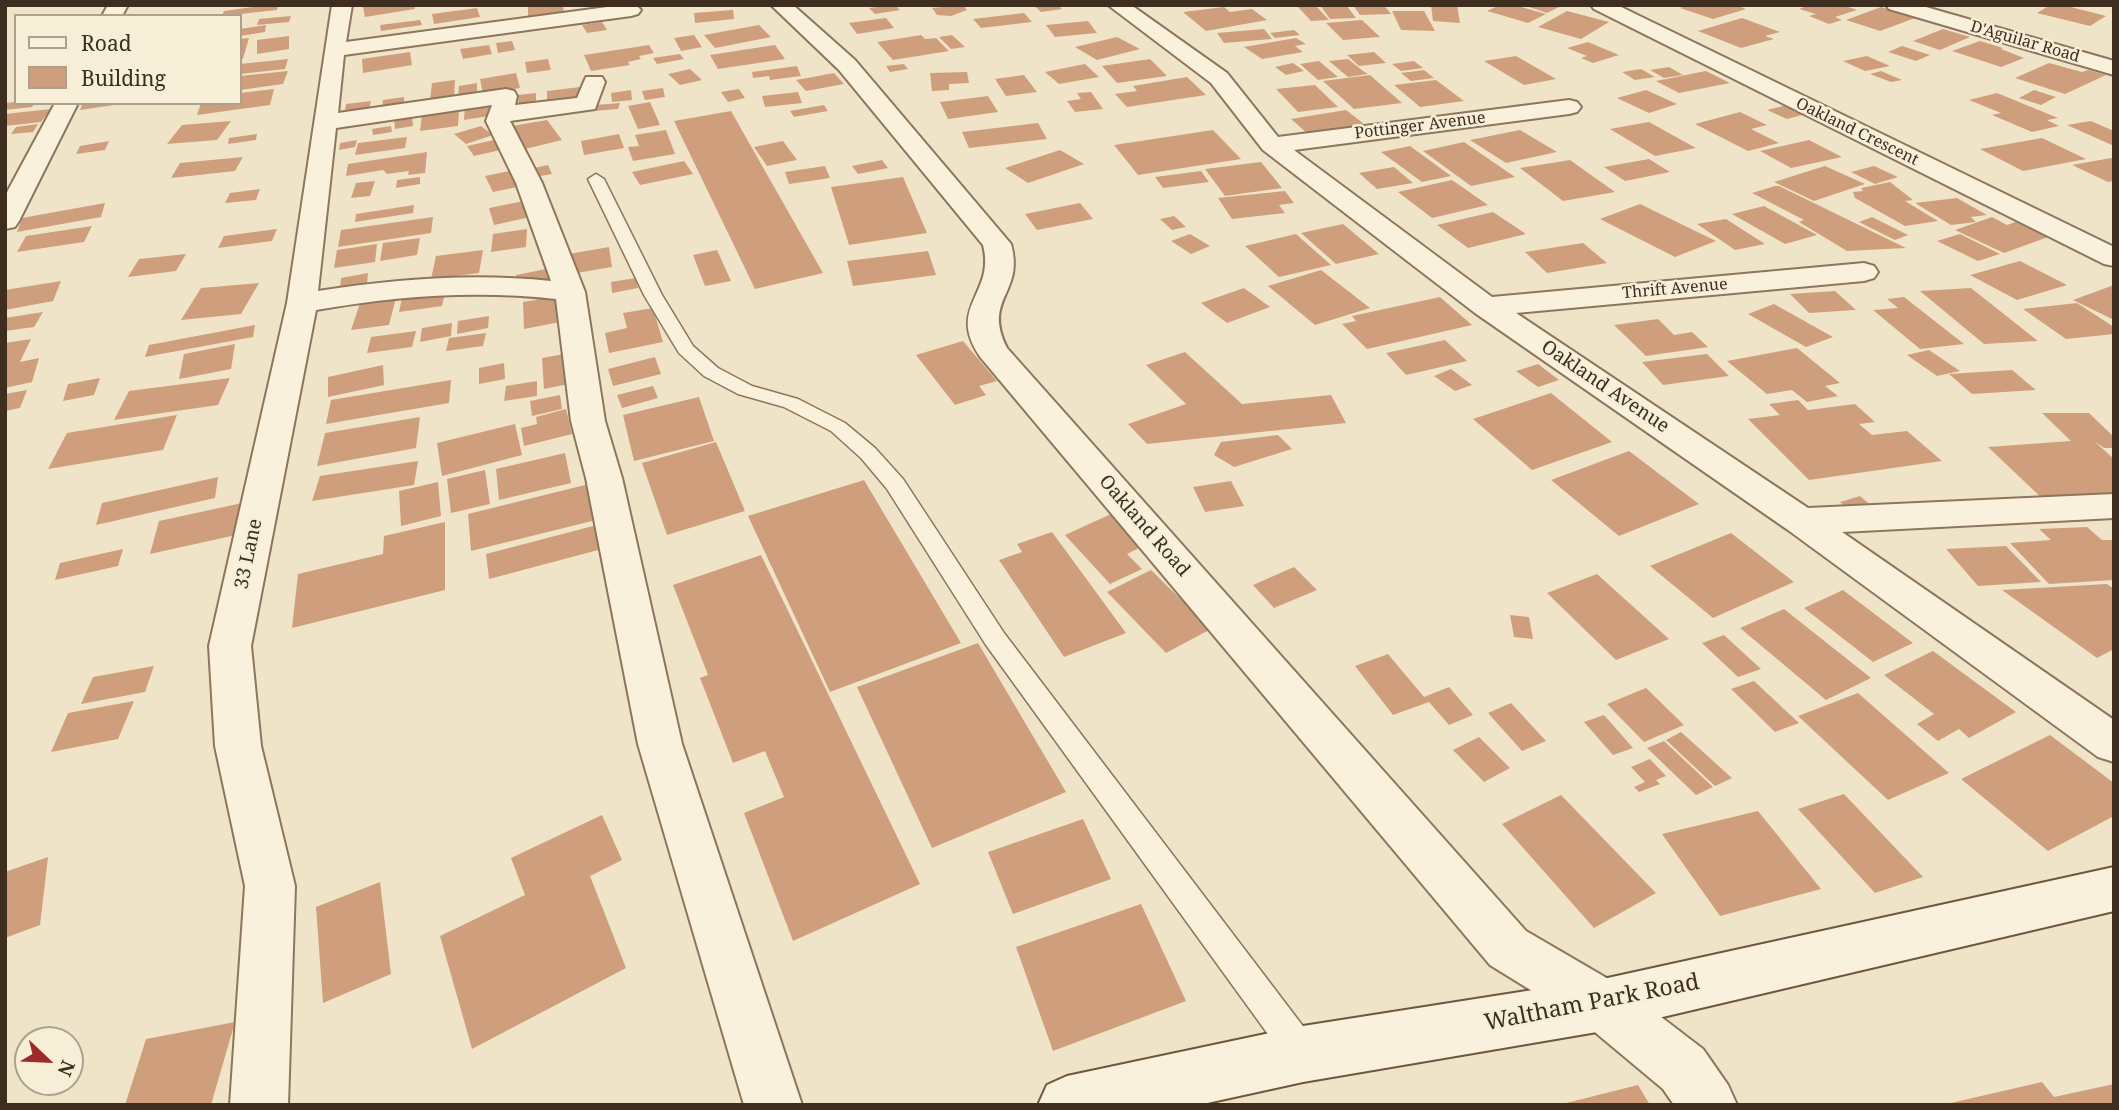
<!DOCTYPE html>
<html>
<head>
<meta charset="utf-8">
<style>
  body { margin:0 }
  #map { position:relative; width:2119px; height:1110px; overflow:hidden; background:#f0e4c8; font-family:"Noto Serif",serif }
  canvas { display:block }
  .frame { position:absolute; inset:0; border:7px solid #3d2e20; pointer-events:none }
  .legend { position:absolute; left:14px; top:14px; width:228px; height:91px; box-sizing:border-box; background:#f7eed8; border:2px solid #ada18e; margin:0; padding:9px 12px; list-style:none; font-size:21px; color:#3d2e20 }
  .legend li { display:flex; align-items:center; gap:14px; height:35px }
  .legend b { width:35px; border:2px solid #ada18e }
  .north { position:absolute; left:14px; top:1026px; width:70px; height:70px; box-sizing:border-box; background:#f7eed8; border:2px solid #ada18e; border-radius:50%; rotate:113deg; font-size:19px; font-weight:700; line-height:28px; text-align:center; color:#3d2e20 }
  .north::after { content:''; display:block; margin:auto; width:24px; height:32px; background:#9e2a2b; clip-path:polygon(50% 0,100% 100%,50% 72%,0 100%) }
</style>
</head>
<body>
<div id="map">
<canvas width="2119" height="1110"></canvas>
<div class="frame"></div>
<ul class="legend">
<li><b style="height:9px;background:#faf1dc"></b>Road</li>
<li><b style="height:19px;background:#cf9f7d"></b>Building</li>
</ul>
<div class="north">N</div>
</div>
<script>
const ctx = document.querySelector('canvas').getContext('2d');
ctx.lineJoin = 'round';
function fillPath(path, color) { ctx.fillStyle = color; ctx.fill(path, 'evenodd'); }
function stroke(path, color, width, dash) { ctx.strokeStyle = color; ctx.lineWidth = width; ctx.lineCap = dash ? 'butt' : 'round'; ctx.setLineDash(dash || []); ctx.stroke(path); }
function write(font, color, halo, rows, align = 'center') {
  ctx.font = font + ' "Noto Serif",serif'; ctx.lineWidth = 5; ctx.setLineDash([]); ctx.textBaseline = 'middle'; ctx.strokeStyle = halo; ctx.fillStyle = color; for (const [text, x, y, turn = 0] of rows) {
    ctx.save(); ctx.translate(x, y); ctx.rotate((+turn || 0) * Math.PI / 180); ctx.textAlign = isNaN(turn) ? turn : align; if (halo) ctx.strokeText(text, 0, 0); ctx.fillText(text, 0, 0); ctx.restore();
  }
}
const building = new Path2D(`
  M267 5H278L277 10 222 16 224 11Z
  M375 5H414L415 9 365 17 363 7Z
  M528 5H563L564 14 528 18Z
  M895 5 900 10 875 14 869 8Z
  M963 5 967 10 951 16 937 15 932 8Z
  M1034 5H1058L1062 9 1041 12Z
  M1320 5H1346L1356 18 1330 19Z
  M1353 5H1384L1391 14 1360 15Z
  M1431 5H1457L1460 23 1433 21Z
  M1500 5H1514L1546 14 1528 23 1487 11Z
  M1523 5H1563L1547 13Z
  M1688 5H1736L1746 9 1713 19 1680 8Z
  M1810 5H1843L1857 10 1835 17 1842 20 1829 24 1809 16 1816 14 1799 9Z
  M2050 5H2063L2106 16 2090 26 2037 13Z
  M1316 6 1329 20 1311 21 1298 7Z
  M1224 7 1230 12 1252 9 1267 20 1206 31 1183 12Z
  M1881 7 1915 18 1880 31 1846 20Z
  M477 8 480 17 434 24 432 14Z
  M733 10 734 19 695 23 694 13Z
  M1392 11H1424L1435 31 1401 30Z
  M1567 11 1609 22 1581 39 1538 27Z
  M1024 13 1032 22 981 28 973 19Z
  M291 16 289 22 257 25 259 19Z
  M886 18 894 28 857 34 849 23Z
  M1742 18 1780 32 1765 36 1774 39 1741 48 1698 31Z
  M420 20 422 25 381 31 380 25Z
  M1362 20 1380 37 1343 40 1326 23Z
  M1088 21 1097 33 1055 37 1046 25Z
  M602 22 607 30 587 33 582 25Z
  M266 25 265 32 240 36V29Z
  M759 25 771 37 715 48 704 35Z
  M1264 29 1272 39 1224 43 1217 33Z
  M1943 29 1970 37 1940 50 1913 41Z
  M1294 30 1300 35 1275 38 1270 33Z
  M694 35 702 47 681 51 674 38Z
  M921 35 925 39 936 38 949 51 893 60 877 42Z
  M952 35 965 47 951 49 939 37Z
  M289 36V49L257 54V40Z
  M1117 37 1140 49 1097 60 1075 47Z
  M249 38 243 59H240V39Z
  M1296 38 1306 44 1295 46 1303 52 1262 59 1244 47Z
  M512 41 515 50 498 53 496 43Z
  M1980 41 2003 48 2001 49 2024 58 2001 67 1952 51Z
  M1588 42 1619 55 1593 63 1581 58 1587 56 1567 48Z
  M489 45 492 54 463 59 460 49Z
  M649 45 654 53 639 56 641 59 628 62 630 65 591 71 584 55Z
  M775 45 785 59 718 69 710 55Z
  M1902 46 1930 55 1916 61 1888 52Z
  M410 52 412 65 363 73 362 59Z
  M1374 52 1386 63 1359 66 1347 55Z
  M680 54 684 59 657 64 653 58Z
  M1516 56 1556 79 1524 85 1484 61Z
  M1867 56 1890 66 1865 71 1843 61Z
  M288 59 285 69 240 74V64Z
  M548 59 551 70 527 73 525 62Z
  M1150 59 1167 76 1117 83 1102 66Z
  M1348 59 1363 71 1368 74 1348 77 1329 61Z
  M1319 61 1338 77 1318 80 1300 64Z
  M1414 61 1423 68 1401 71 1392 64Z
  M1293 63 1304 71 1286 75 1275 67Z
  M2049 63 2082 72 2088 70 2106 75 2065 94 2015 78Z
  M904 64 908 69 890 72 886 66Z
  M1085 64 1099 77 1059 84 1045 72Z
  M797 66 801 76 770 80 769 76 753 78 752 72Z
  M1669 67 1683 75 1664 78 1650 70Z
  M690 69 702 80 680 85 668 74Z
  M1641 69 1655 77 1635 80 1622 72Z
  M1424 70 1434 78 1411 81 1401 73Z
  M288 71 283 84 240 90V76Z
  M1706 71 1730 83 1679 93 1656 81Z
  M1881 71 1902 80 1891 82 1870 74Z
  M967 72 969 83 949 84V90L932 91 930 73Z
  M516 73 520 88 483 94 480 79Z
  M834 73 844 84 806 91 796 80Z
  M1024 75 1037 92 1006 96 995 79Z
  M1370 75 1402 103 1354 109 1323 81Z
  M1187 77 1206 95 1127 107 1115 94 1137 91 1133 86Z
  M455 80 454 97 430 100 432 83Z
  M1436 80 1464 101 1420 107 1394 85Z
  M477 83V97L458 99 459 86Z
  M1315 85 1338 107 1298 112 1276 89Z
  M580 87V100L547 104V91Z
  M663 88 665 97 645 100 642 91Z
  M274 89 270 105 197 115 201 103H240V93Z
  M739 89 745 98 728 102 721 92Z
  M631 90 632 100 612 102 611 93Z
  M1646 90 1677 104 1649 113 1617 98Z
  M2034 90 2056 97 2041 105 2019 98Z
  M798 92 802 103 765 107 762 96Z
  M1091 92 1103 109 1075 112 1067 101 1081 99 1077 93Z
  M536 93V105L519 108 518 95Z
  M1997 93 2058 118 2047 120 2059 126 2032 132 1992 115 2001 113 1969 100Z
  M988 96 998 112 948 119 940 102Z
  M404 97V108L382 111 383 100Z
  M371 101 368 113 344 116 346 104Z
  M16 102V103H35L32 107 5 110V103Z
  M650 102 660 125 638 129 628 106Z
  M83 103H114V105L80 110Z
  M489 103V116L464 120 465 106Z
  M620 103 618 109 594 111 595 105Z
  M824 105 828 111 794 117 790 111Z
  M1787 105 1806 114 1787 119 1767 110Z
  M51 109 41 122 5 126V114Z
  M459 109 458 126 420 131 422 114Z
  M1346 110 1364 124 1308 134 1291 119Z
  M731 111 823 273 755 289 674 121Z
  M1740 112 1767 125 1751 129 1779 143 1748 151 1695 124Z
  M412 115 413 126 395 129 394 118Z
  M547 120 562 140 521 150 506 127Z
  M231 121 217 140 167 144 182 125Z
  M2091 121 2114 131V146L2067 125Z
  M1649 122 1696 148 1655 156 1610 129Z
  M1038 123 1047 139 969 148 962 132Z
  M38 124 33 132 11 134 16 127Z
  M391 126 392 132 373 135 372 129Z
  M481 126 493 135 466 144 454 134Z
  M666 130 675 154 633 161 628 147 639 146 635 135Z
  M1213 130 1241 159 1138 175 1114 145Z
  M1520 130 1557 152 1506 163 1470 140Z
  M257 134 256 140 228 144 229 138Z
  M619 134 624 148 584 155 581 141Z
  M407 137 405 148 355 155 358 143Z
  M2042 138 2086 159 2023 171 1980 149Z
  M357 140 355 147 339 150 340 143Z
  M494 140 501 150 474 156 467 146Z
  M1809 140 1842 157 1791 168 1760 151Z
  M109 141 105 150 76 154 80 146Z
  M783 141 797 160 767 166 754 147Z
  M1464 142 1515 177 1471 186 1423 151Z
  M1410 146 1451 176 1422 182 1381 152Z
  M1060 150 1084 164 1028 183 1005 168Z
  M427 152 425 173 408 175 409 171 387 174 383 170 346 176 348 164Z
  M243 157 235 171 171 178 180 163Z
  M2111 158 2114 159V181L2108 182 2072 165Z
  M1649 159 1670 172 1625 181 1604 167Z
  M882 160 888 168 858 174 852 166Z
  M1570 160 1615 192 1563 201 1520 168Z
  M684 161 693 174 640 185 632 172Z
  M1261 162 1282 188 1225 196 1205 169Z
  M548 165 552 174 534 177 530 169Z
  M825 166 830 178 789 184 785 172Z
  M1825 166 1865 184 1814 201 1774 182Z
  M1874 166 1898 177 1875 184 1851 172Z
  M1394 167 1413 183 1377 189 1359 173Z
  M509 171 517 187 493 192 485 176Z
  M1201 171 1209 182 1163 188 1155 177Z
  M420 177V184L396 188 397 180Z
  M903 177 927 233 849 245 831 187Z
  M1452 180 1488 205 1432 218 1398 192Z
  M375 181 370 196 351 198 356 183Z
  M1890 182 1913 200 1905 201 1938 221 1905 226 1855 198 1853 192 1863 191 1861 188Z
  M1775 186H1779L1906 248 1847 251 1799 222 1804 220 1752 193Z
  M260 189 256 200 225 203 230 193Z
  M1285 191 1294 203 1279 205 1285 213 1232 219 1218 198Z
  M1957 198 1987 215 1971 217 1976 222 1951 225 1915 203Z
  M529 200 535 216 494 225 489 208Z
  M105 203 101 217 17 232 22 218Z
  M1080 203 1093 219 1037 230 1025 214Z
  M1640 204 1716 241 1675 257 1600 219Z
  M414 205 413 213 355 222 356 214Z
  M1764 206 1817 235 1785 244 1732 214Z
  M1493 212 1526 234 1468 248 1437 225Z
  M1174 216 1186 227 1172 230 1160 219Z
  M433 217 431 233 338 247 341 230Z
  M1872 217 1908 235 1895 240 1859 222Z
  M1992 217 2007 225 2021 220 2054 235 2004 253 1955 230Z
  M1726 219 1765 244 1735 250 1697 224Z
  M1343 224 1379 254 1336 264 1301 233Z
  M92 226 84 242 17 252 26 236Z
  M277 229 272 241 218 248 224 236Z
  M527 229 526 247 491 252 493 234Z
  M1190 234 1210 246 1191 254 1171 241Z
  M1296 234 1331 265 1279 277 1245 246Z
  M1960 234 2000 254 1978 261 1937 241Z
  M420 238 417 255 380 261 383 243Z
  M1583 243 1607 263 1547 273 1525 252Z
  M377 244 375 262 334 268 337 250Z
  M609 247 612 267 571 274 569 254Z
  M483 250 479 273 431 279 436 256Z
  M717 250 731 281 705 286 693 255Z
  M928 251 936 275 853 286 847 261Z
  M186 254 176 271 128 277 139 259Z
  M2020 261 2067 285 2017 300 1970 275Z
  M546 269 550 280 521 287 516 275Z
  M1321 270 1370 308 1315 325 1268 286Z
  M368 273 367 284 340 289 341 278Z
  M636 278 638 288 612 293 611 282Z
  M61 281 53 301 5 310V290Z
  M259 283 241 314 181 320 201 288Z
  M2114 285V320L2073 300Z
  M1244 288 1270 307 1227 323 1201 303Z
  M1971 288 2038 341 1984 344 1920 291Z
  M1835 291 1856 310 1809 313 1790 294Z
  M445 293 442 306 399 312 402 298Z
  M559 296 560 322 524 329 523 302Z
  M1440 297 1472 325 1367 349 1342 324 1356 321 1352 316Z
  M1904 297 1964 344 1920 349 1873 310 1898 308 1887 299Z
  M396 298 389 325 351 330 360 303Z
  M2077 303 2114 327V334L2066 339 2023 309Z
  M1774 304 1833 337 1806 347 1748 314Z
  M653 308 663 342 609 353 605 333 627 328 623 313Z
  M43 312 34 327 5 331V318Z
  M489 316 488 328 457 334 458 321Z
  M1658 319 1674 335 1692 332 1708 347 1646 356 1614 325Z
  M452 323 451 336 420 342 422 328Z
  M255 325 253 337 145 357 149 345Z
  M416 331 412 347 367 353 371 337Z
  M486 333 483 346 446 351 449 338Z
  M31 339 20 362 39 358 32 382 5 388V343Z
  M1445 340 1467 361 1406 375 1386 353Z
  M963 341 997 381 979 386 986 395 955 405 916 355Z
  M235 344 231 369 179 379 184 354Z
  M1797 348 1840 383 1825 386 1838 396 1807 402 1792 390 1767 394 1727 361Z
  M1929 350 1960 371 1937 376 1907 355Z
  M575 352 578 382 544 389 542 358Z
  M1185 352 1242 404 1331 395 1346 423 1147 444 1128 424 1186 404 1146 365Z
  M1707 354 1729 376 1663 385 1642 362Z
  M655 357 661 374 613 386 608 369Z
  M504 363 505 379 479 384V368Z
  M1538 364 1559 380 1538 387 1516 371Z
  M383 365 384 385 328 397V377Z
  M1451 369 1472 385 1455 391 1434 376Z
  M2012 370 2036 390 1972 394 1949 374Z
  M100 378 94 395 63 401 68 384Z
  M230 378 218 405 114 420 129 391Z
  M451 380 449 403 326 424 331 400Z
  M537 381V396L504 401 506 386Z
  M653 386 658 398 622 408 617 395Z
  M27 390 20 408 5 411V394Z
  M1551 393 1612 442 1532 470 1473 419Z
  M560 395 562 409 532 416 530 401Z
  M699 397 714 441 634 461 623 415Z
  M1798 400 1808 410 1855 404 1875 422 1859 424 1872 435 1907 431 1942 461 1809 480 1748 419 1780 415 1769 404Z
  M566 409 572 434 524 446 521 428 537 424 536 417Z
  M2042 413H2089L2114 437V448H2104L2094 441 2114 459V500L2047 503 1988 447 2071 441Z
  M177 415 163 450 48 469 67 433Z
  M420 417 416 448 317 466 325 433Z
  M515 424 522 455 442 476 437 443Z
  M1278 435 1292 449 1234 467 1214 455 1221 442Z
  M716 442 745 511 667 535 642 463Z
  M1629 451 1699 504 1619 536 1551 480Z
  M565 453 571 483 499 500 496 469Z
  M418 461 414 485 312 501 320 476Z
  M485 470 490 504 451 513 447 479Z
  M218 477 215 498 96 525 102 503Z
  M864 480 961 643 830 692 748 516Z
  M1231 481 1244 506 1205 512 1193 487Z
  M438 482 441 516 401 526 399 491Z
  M589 484 596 520 471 551 468 514Z
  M1860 496 1881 514 1860 519 1840 502Z
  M242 503 236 535 150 554 159 521Z
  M1111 514 1143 546 1127 554 1142 569 1110 584 1065 535Z
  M445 522V590L292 628 298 574 383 554 384 536Z
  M597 525 602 549 489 579 486 554Z
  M2087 527 2102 540H2114V580L2049 584 2010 543 2051 540 2039 529Z
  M1052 532 1126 633 1064 657 999 560 1022 552 1017 544Z
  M1731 533 1794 582 1713 618 1650 566Z
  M2006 546 2041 582 1978 586 1946 549Z
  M123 549 118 566 55 580 60 563Z
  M761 555 920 884 793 941 744 813 784 797 765 751 733 763 700 678 708 675 673 585Z
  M1294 567 1317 590 1274 608 1253 585Z
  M1151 570 1211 629 1166 653 1107 592Z
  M1597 574 1669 639 1616 660 1547 593Z
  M2107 584 2114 589V649L2097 658 2002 590Z
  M1843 590 1913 643 1873 662 1804 608Z
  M1784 609 1871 678 1826 700 1740 628Z
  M1510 615 1529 617 1533 639 1514 637Z
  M1724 635 1761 669 1738 677 1702 643Z
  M978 643 1066 792 932 848 857 687Z
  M1933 651 2016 712 1969 738 1959 729 1938 741 1917 724 1934 714 1884 675Z
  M1388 654 1424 697 1449 687 1473 715 1449 725 1429 702 1393 715 1355 666Z
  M154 666 145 692 81 704 93 677Z
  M1754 681 1799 723 1775 732 1731 689Z
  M1646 688 1684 725 1644 742 1607 704Z
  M1858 693 1949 773 1888 800 1798 716Z
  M134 701 118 739 51 752 68 713Z
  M1511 703 1546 741 1522 751 1488 713Z
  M1604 715 1633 748 1613 755 1584 722Z
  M1681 732 1732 778 1715 786 1666 740Z
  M2050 735 2114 783V816L2048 851 1961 779Z
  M1479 737 1510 768 1484 782 1453 750Z
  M1664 741 1713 787 1696 795 1647 748Z
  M1650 759 1666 776 1656 780 1660 784 1639 792 1634 787 1645 782 1631 767Z
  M1844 794 1923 877 1875 893 1798 809Z
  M1561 795 1656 893 1594 928 1502 824Z
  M1758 811 1821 889 1720 916 1662 834Z
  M602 815 622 860 590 876 626 968 472 1049 440 936 525 895 511 858Z
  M1083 819 1111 879 1013 914 988 852Z
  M48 857 40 925 5 938V872Z
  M380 882 391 974 323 1003 316 907Z
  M1141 904 1186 1001 1053 1051 1016 947Z
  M235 1022 211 1105H125L146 1039Z
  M2042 1082 2054 1097 2114 1084V1105H1942Z
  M1638 1085 1650 1105H1562V1104Z`);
const service = new Path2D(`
  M596 174 604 179 662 295 693 346 718 368 752 386 798 399 845 423 875 448 903 479 1004 633 1315 1042 1319 1054 1315 1066 1303 1070 1291 1066 986 645 887 489 861 458 831 431 784 407 738 394 704 376 679 353 644 295 588 179Z`);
const minor = new Path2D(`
  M108 5H128L122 16H102Z
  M332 5H352L346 42 622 5H636L641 10 638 14 631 16 344 55 338 113 506 89 514 91 517 96 515 105 577 98 586 77H602L605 82 595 109 510 121 542 183 585 292 605 421 622 478 682 744 802 1105H744L638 744 586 478 571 421 556 299C474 290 397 296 316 310L251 646 261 746 295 886 288 1105H230L245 886 215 746 209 646 287 303ZM492 105 486 121 516 183 551 281C472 273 397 279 318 291L336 128Z
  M1108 5H1131L1227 73 1278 137 1569 100 1577 102 1581 107 1577 112 1569 114 1294 150 1492 297 1864 263 1874 266 1878 272 1874 278 1864 281 1516 313 1808 508 2114 494V518L1842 532 2114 720V762L2098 757 1788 530 1475 313 1263 150 1211 83Z
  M1591 5H1617L2114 247V266L2104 264 1594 9Z
  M1886 5H1919L2114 61V75L1889 9Z
  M55 103H78L19 221 15 227 5 229V196Z`);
const tertiary = new Path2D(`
  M771 5H793L855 60 1011 244C1025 294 982 298 1007 348L1526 931 1622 987 1703 1049 1728 1085 1737 1105H1674L1663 1089 1584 1023 1490 965 981 358C945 306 996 295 983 245L839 70Z`);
const secondary = new Path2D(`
  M2114 867V911L1603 1031 1303 1082 1198 1105H1038L1047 1085 1067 1076 1303 1026 1603 979Z`);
const farStreetnames = [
  ["D'Aguilar Road",2025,42,16],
  ["Pottinger Avenue",1420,126,-7],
  ["Oakland Crescent",1857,132,26],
  ["Thrift Avenue",1675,289,-5]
];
const streetNames = [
  ["Oakland Avenue",1605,387,34],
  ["Oakland Road",1144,526,49],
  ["33 Lane",249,554,-78]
];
const nearStreetnames = [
  ["Waltham Park Road",1592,1003,-11]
];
fillPath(building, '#cf9f7d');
stroke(service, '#8d765c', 3);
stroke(minor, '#8d765c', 4);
stroke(tertiary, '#8d765c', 4);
stroke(secondary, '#6f573f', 4);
fillPath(service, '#faf1dc');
fillPath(minor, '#faf1dc');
fillPath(tertiary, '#faf1dc');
fillPath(secondary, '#faf1dc');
write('16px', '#3d2e20', '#f7eed8', farStreetnames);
write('19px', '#3d2e20', '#f7eed8', streetNames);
write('23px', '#3d2e20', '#f7eed8', nearStreetnames);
</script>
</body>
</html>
